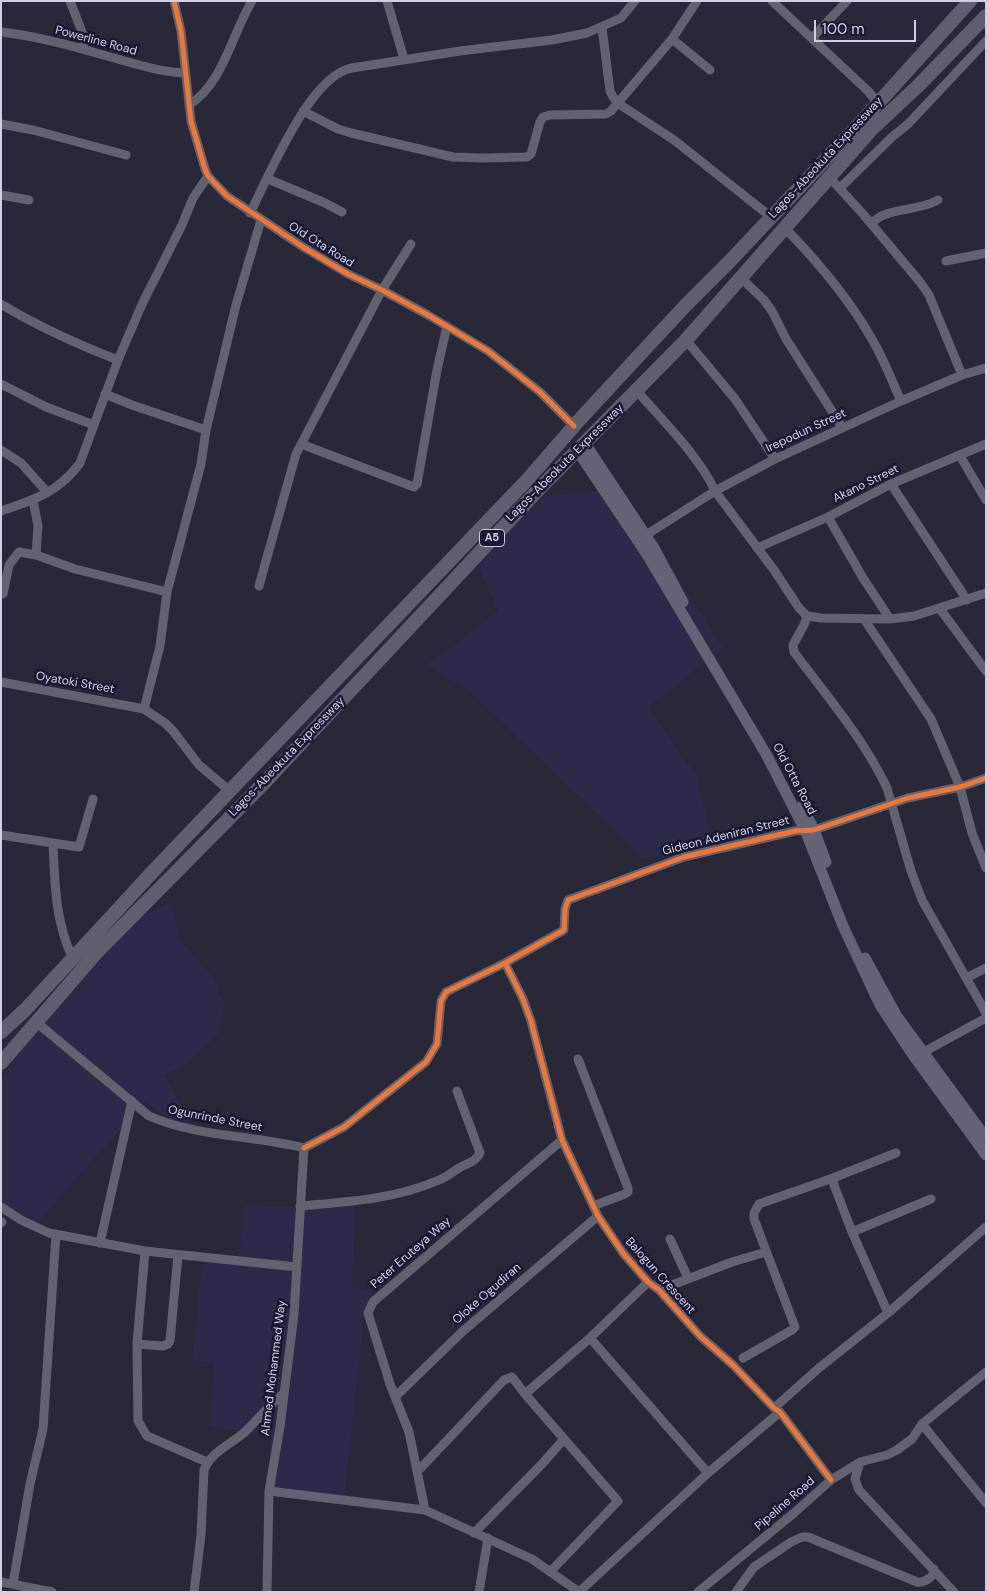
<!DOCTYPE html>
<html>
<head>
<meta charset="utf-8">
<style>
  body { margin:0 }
  #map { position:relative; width:987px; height:1593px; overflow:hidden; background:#282838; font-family:"DM Sans",sans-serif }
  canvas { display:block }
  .frame { position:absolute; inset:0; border:2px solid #ced0e4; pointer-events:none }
  .scale { position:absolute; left:814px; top:20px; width:102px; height:22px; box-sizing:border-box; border:2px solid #ced0e4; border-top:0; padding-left:6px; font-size:15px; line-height:18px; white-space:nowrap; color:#ced0e4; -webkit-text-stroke:4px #181834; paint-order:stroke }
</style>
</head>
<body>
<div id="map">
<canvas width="987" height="1593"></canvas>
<div class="frame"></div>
<div class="scale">100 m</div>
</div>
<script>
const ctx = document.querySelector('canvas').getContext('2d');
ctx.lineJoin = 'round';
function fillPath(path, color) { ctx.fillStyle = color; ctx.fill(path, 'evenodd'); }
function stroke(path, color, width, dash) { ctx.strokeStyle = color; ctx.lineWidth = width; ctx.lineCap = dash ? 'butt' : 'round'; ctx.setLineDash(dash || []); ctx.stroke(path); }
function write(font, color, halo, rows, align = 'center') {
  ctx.font = font + ' "DM Sans",sans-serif'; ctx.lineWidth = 5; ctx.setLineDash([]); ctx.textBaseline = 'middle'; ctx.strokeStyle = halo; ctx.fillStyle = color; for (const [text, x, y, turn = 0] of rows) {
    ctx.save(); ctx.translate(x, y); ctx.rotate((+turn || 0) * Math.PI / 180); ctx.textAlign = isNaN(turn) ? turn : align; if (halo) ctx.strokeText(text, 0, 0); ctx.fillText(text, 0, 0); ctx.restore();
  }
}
const built = new Path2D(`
  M613 490 622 494 723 648 648 708 696 775 713 841 666 856 643 859 548 766 464 687 424 665 459 641 498 610 475 561 545 496Z
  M171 902 181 941 211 974 225 1006 219 1034 184 1065 164 1075 195 1130 167 1117 145 1102 30 1231 1 1215V1079L26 1043 138 918Z
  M355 1201 352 1287 372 1290 364 1318 344 1499 268 1492 271 1436 209 1426 214 1364 192 1359 203 1254 239 1258 244 1205 301 1207Z`);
const minor = new Path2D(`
  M70 1 82 32 84 49
  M174 1 181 31 191 121 205 169 208 176 227 196 303 247 348 274 382 290 428 315 488 351 540 392 574 426
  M387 1 404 59
  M772 1 868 91 878 103
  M602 27 610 91 613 97 619 104 674 140 771 217
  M1 32C35 36 70 45 103 55 130 62 157 72 185 73
  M812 38 847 1
  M672 39 710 70
  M189 105C223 84 232 34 252 1
  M303 111 338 129 351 133 453 157 483 158 527 157 531 154 540 122 543 117 550 115 606 114 611 111 672 39 697 1
  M1 124 33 130 126 155
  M830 178 863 214 920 282 929 295 962 375
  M268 179 325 203 342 212
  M840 188 892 137 908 124 986 41
  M1 195 29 200
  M250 213C269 176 310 75 352 68L460 51 552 40 587 33 621 18 635 1
  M871 224C887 206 918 212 938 200
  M785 228C818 262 850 300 873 341 884 360 892 381 901 401
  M946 261 986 253
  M740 277 764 300 772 311 786 339 842 427
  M1 304C39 327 77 344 118 360
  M686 340 735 399 775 459
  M1 384 46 407 94 425
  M637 391C662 420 699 456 715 491L774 570 799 608 807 616 821 618 890 619 914 616 986 593
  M105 394 132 405 206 430
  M301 444 414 487 417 484 437 370 447 326
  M1 450 21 463 47 492
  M960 456 986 500
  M891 484 967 600
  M33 500 38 526 36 555
  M1 511C34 500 59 492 80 463L118 360 143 302 182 225 193 198 208 176
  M828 517 863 578 890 619
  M646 535 715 491 775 459 901 401 962 375 986 368
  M757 548 828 517 891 484 986 444
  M259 586 296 454 382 290 411 244
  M3 594 9 565 19 552 36 555 75 569 167 592
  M940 609 986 671
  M807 616 804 625 793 645 794 652C826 695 864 739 887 788L911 871 922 900 986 1013
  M864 619 931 719 960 787 972 833 986 868
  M1 682 144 709 165 723 173 731 199 765 230 791
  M144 709 160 646 167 592 201 464 206 430 236 305 261 220
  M1 835 79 847 93 799
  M53 844C55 885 55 921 73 959
  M505 963 523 999 531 1021 562 1140 598 1216 623 1253 648 1282 659 1290 700 1336 733 1365 774 1408 780 1412 831 1480
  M966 978 986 968
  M36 1022 149 1116C197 1137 253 1135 304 1148
  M922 1053 986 1018
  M578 1059 628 1188V1192L625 1194 593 1206
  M304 1148 344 1127 426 1062 437 1044 441 1001 446 992 505 963 564 930 565 909 568 900 684 857 795 831 814 830 908 798 960 787 986 778
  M300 1206C347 1202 396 1199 439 1180 447 1177 452 1172 459 1168 467 1163 475 1163 480 1153L457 1091
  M1 1207 21 1220 49 1233 145 1251 297 1267
  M1 1223 2 1222
  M852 1232 931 1199
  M670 1239 688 1278
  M100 1243 132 1101
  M145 1251 137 1344 138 1421 147 1436 207 1462
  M659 1290 732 1262 766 1252
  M888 1313 852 1232 834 1185 833 1178 896 1153
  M590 1338 708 1473
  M137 1344 163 1346 168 1344 170 1341 178 1255
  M743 1358 792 1330 795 1327 754 1219V1213L759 1204 833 1178
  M525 1394 590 1338 648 1282
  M396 1396 462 1332 598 1216
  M774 1408 819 1368 888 1313 986 1227
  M922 1424 986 1503
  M860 1462 855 1479 859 1490 954 1592
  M418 1471 504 1380 512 1377 525 1394 618 1501 551 1571
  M269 1491 425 1510 532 1559 579 1592
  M425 1510 409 1432 390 1384 368 1313 373 1302 562 1140
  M474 1533 542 1464 564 1439
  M1 1582 52 1592
  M13 1584 30 1484 43 1429 56 1234
  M194 1592 201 1535 204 1470C211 1451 232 1444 246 1431 259 1418 270 1404 284 1393
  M267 1592 269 1491 280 1427 294 1314 304 1148
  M479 1592 488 1538
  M579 1592 708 1473 780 1412
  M698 1592 794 1513 831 1480 860 1462 887 1455 897 1450 912 1439 922 1424 986 1372
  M736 1592 754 1567 791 1542 802 1537H808L917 1582C924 1583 931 1578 934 1573V1569`);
const major = new Path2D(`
  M584 442 654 548 683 602
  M577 450 646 553 766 754 805 830 843 926 880 1005 913 1055 986 1155
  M802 806 814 830 826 862
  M865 958 896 1015 986 1138`);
const highway = new Path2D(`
  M1 1032 26 1009 158 866 528 479 581 418 684 307 729 262 863 120 970 1
  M1 1063 98 951 265 782 539 489 686 340 871 130 919 85 986 16`);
const cycleway = new Path2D(`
  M174 1 181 31 191 121 205 169 208 176 227 196 303 247 348 274 382 290 428 315 488 351 540 392 574 426
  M505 963 523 999 531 1021 562 1140 598 1216 623 1253 648 1282 659 1290 700 1336 733 1365 774 1408 780 1412 831 1480
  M304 1148 344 1127 426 1062 437 1044 441 1001 446 992 505 963 564 930 565 909 568 900 684 857 795 831 814 830 908 798 960 787 986 778`);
const shields = [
  [492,538,25]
];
const shieldNames = [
  ["A5",492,538]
];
const streetNames = [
  ["Powerline Road",96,41,15],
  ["Lagos-Abeokuta Expressway",826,158,-47],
  ["Old Ota Road",321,245,32],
  ["Irepodun Street",806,431,-25],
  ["Lagos-Abeokuta Expressway",565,463,-45],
  ["Akano Street",866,484,-26],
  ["Oyatoki Street",75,683,10],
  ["Lagos-Abeokuta Expressway",287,757,-46],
  ["Old Otta Road",794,779,62],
  ["Gideon Adeniran Street",726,836,-14],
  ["Ogunrinde Street",215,1119,11],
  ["Peter Eruteya Way",411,1253,-41],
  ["Balogun Crescent",660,1276,48],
  ["Oloke Ogudiran",487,1294,-41],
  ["Ahmed Mohammed Way",274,1368,-83],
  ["Pipeline Road",785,1504,-41]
];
fillPath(built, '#2a2a4b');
stroke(minor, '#626371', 9);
stroke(major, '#646477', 11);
stroke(highway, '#5f5f6f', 14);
stroke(cycleway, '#f07635', 5);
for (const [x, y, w] of shields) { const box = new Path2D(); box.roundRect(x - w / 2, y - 8.5, w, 17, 4); ctx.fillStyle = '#181834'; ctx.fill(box); stroke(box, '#ced0e4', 1); }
write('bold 11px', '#ced0e4', null, shieldNames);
write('12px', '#ced0e4', '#181834', streetNames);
</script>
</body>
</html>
